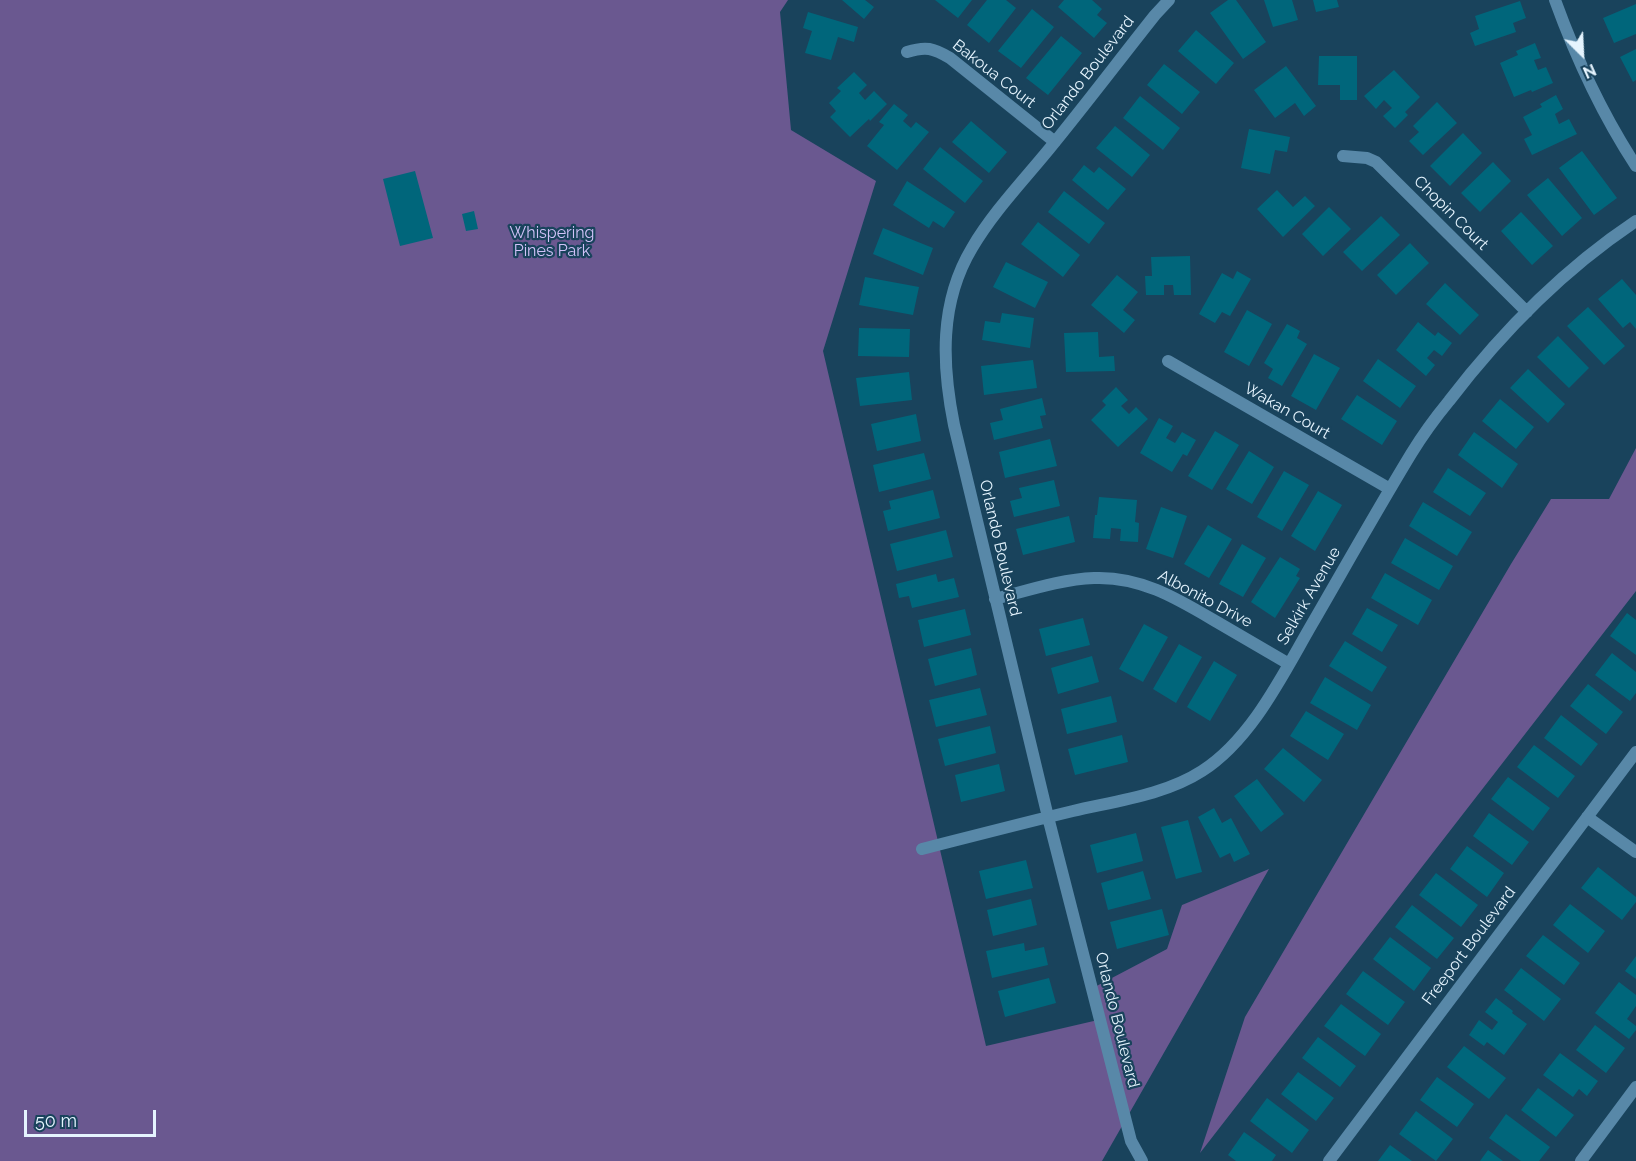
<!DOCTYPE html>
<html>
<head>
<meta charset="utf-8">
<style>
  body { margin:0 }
  #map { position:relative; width:1636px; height:1161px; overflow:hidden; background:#19435c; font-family:Raleway,sans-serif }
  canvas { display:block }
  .north { position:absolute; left:1552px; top:24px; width:60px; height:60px; -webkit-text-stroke:4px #19435c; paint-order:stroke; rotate:156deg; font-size:16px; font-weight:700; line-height:24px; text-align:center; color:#e5f4fe }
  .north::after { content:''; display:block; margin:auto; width:21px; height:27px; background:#e5f4fe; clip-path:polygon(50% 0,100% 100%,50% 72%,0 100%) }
  .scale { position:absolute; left:24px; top:1110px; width:132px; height:27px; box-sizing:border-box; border:3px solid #e5f4fe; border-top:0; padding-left:8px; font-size:18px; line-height:21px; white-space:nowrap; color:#e5f4fe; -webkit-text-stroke:4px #19435c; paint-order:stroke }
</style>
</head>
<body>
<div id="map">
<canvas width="1636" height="1161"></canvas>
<div class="north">N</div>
<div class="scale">50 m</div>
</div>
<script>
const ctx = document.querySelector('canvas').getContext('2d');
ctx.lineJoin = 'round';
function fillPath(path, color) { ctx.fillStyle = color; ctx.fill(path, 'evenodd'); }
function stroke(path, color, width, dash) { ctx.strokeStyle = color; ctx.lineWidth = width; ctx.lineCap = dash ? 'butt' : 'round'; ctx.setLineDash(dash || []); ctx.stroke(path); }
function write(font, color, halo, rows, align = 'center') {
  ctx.font = font + ' Raleway,sans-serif'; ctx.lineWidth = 4.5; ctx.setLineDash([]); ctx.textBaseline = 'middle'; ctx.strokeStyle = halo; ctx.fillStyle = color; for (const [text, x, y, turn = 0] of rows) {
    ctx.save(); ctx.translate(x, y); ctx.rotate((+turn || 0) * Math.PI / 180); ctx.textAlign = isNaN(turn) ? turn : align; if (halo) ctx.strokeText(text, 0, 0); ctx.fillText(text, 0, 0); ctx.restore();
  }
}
const green = new Path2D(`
  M0 0H788L780 12 791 130 876 181 823 351 986 1046 1098 1020 1089 990 1167 949 1182 905 1269 869 1102 1161H0Z
  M1636 448V591L1200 1153 1245 1017 1511 564 1551 499H1609Z`);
const building = new Path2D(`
  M842 0H865L874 7 864 19Z
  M935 0H972L958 18Z
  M987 0H1006L1016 8 989 43 967 25Z
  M1064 0H1092L1102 9 1097 15 1107 23 1094 38 1058 7Z
  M1228 0H1236L1266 42 1243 59 1210 13Z
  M1264 0H1292L1298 20 1273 27Z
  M1313 0H1337L1339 7 1316 12Z
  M1520 1 1526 18 1513 23 1516 32 1475 46 1470 33 1479 29 1475 16Z
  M1636 4V34L1614 43 1603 18Z
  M1032 9 1054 27 1021 68 998 51Z
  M808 12 858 27 854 42 838 37 831 60 805 53 812 31 803 28Z
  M1196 30 1234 63 1216 84 1178 51Z
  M1061 36 1082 53 1048 95 1026 78Z
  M1535 43 1541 58 1534 60 1538 70 1546 67 1553 83 1532 92 1531 90 1514 97 1500 63 1518 55 1516 51Z
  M1636 49V80L1633 82 1620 57Z
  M1319 56H1357V100H1340V85H1318Z
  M1164 64 1200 92 1182 114 1147 85Z
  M1286 66 1316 106 1304 116 1295 103 1275 118 1254 90Z
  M1394 70 1420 97 1405 112 1408 115 1395 128 1383 116 1392 108 1384 100 1376 109 1364 96Z
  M854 72 867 85 859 93 865 100 874 91 887 104 870 121 869 119 850 137 830 117 836 111 829 103 841 91 837 88Z
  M1556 95 1563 109 1555 114 1559 124 1569 119 1577 134 1532 155 1524 139 1532 135 1523 117 1542 107 1540 104Z
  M1140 96 1180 128 1163 150 1123 118Z
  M1437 102 1457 123 1423 155 1409 141 1419 132 1413 126Z
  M894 104 908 115 903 121 911 128 916 122 929 132 897 170 867 146 884 125 879 122Z
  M971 121 1007 152 989 173 952 142Z
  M1115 126 1150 155 1132 177 1096 148Z
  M1249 129 1290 137 1287 152 1275 150 1270 174 1241 168Z
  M1463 133 1482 153 1450 186 1430 166Z
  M940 147 983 181 965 203 923 169Z
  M1582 151 1617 198 1594 215 1559 168Z
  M1493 162 1511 181 1480 212 1461 193Z
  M1084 165 1094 173 1099 167 1126 189 1108 210 1072 180Z
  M415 171 433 238 400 246 383 179Z
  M1548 178 1582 218 1562 236 1527 195Z
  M907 181 955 212 944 228 933 221 929 228 893 205Z
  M1277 190 1293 207 1305 196 1315 206 1283 237 1257 209Z
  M1064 191 1105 223 1089 244 1048 212Z
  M1329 207 1351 229 1323 256 1302 234Z
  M474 211 478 229 466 231 462 214Z
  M1521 212 1553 246 1532 265 1501 231Z
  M1381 216 1400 235 1362 271 1343 252Z
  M1038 222 1080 255 1063 277 1021 244Z
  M883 228 933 248 923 275 873 254Z
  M1410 243 1429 263 1396 295 1377 275Z
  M1190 256 1191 295H1174L1173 285H1164V295H1146L1145 276H1152L1151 257Z
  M1006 262 1048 282 1035 308 993 287Z
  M1237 271 1251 279 1230 316 1222 312 1215 323 1199 314 1222 273 1233 279Z
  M1117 275 1138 292 1123 310 1135 320 1124 333 1091 305Z
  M865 277 919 287 913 315 859 305Z
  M1622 279 1636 295V329L1630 322 1623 328 1598 299Z
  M1445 283 1479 315 1460 335 1426 304Z
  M1588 307 1625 346 1604 365 1567 326Z
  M1247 310 1272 324 1249 366 1224 352Z
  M1002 313 1034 318 1030 348 982 340 985 321 1000 323Z
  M1418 322 1435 336 1438 332 1452 343 1442 356 1434 350 1427 358 1435 365 1426 376 1396 350Z
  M1287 324 1300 331 1297 338 1307 344 1282 386 1268 378 1273 369 1264 363Z
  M859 328 910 329 909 357 858 356Z
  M1098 332 1099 357 1114 356 1115 371 1066 372 1064 333Z
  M1558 336 1589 368 1569 388 1537 357Z
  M1314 354 1340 368 1316 410 1291 396Z
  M1378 359 1416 386 1400 408 1363 381Z
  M1033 360 1037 388 984 395 981 366Z
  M1528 369 1565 404 1548 423 1510 388Z
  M909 372 912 400 860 406 856 378Z
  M1116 387 1128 400 1121 406 1129 414 1136 407 1148 419 1118 447 1091 420 1106 405 1102 401Z
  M1357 395 1397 421 1382 445 1341 419Z
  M1042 398 1046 415 1040 416 1043 428 994 440 990 423 1003 420 1000 409Z
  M1500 399 1534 427 1516 449 1482 421Z
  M916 414 921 441 877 451 871 424Z
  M1159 418 1173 426 1166 438 1175 443 1182 432 1196 440 1187 456 1183 454 1172 472 1140 453Z
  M1215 431 1239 445 1212 490 1188 476Z
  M1474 432 1518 464 1502 488 1458 455Z
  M1050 439 1057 466 1005 478 999 452Z
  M1249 451 1274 467 1252 504 1226 489Z
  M924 453 931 479 879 492 873 465Z
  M1448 468 1486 493 1470 516 1433 492Z
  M1284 471 1309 485 1282 531 1257 517Z
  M1054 480 1060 506 1014 517 1010 501 1022 498 1019 488Z
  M933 490 940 518 888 531 883 511 891 509 889 501Z
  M1318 491 1342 505 1315 551 1291 536Z
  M1099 497 1137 500 1135 522 1139 523 1138 542 1120 541 1121 529 1111 528 1110 539 1093 538 1095 515H1097Z
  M1423 502 1472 532 1457 556 1409 526Z
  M1161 507 1187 516 1173 558 1146 549Z
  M1069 516 1075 542 1023 555 1016 529Z
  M1208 525 1232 539 1209 578 1184 564Z
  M946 530 953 557 897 571 890 544Z
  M1405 538 1453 566 1439 590 1391 563Z
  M1242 544 1266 558 1243 597 1219 584Z
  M1280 557 1300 569 1296 576 1300 578 1275 618 1251 602Z
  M1385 573 1432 600 1418 625 1371 598Z
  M936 574 938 582 954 578 959 597 912 608 909 596 899 598 896 584Z
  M1367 608 1398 625 1382 652 1352 634Z
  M965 609 971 635 924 647 918 620Z
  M1627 613 1636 620V655L1610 636Z
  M1083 618 1090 645 1046 656 1039 629Z
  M1144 624 1168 637 1143 682 1119 669Z
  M1345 641 1387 667 1372 692 1329 666Z
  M1179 644 1202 657 1176 703 1153 689Z
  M971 648 977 675 935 686 928 659Z
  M1612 653 1636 672V693L1630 701 1595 675Z
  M1092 656 1099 682 1058 694 1051 668Z
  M1214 661 1237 675 1210 721 1187 707Z
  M1325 677 1371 705 1357 730 1310 703Z
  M1588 684 1623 712 1606 734 1570 706Z
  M980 688 987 715 936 727 929 700Z
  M1111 696 1117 722 1067 734 1061 709Z
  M1306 711 1344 734 1328 760 1290 736Z
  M1561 715 1598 744 1581 766 1544 738Z
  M990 726 996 753 945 766 938 739Z
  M1122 735 1128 762 1075 775 1068 749Z
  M1534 745 1575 776 1558 798 1517 767Z
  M1283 748 1322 780 1304 802 1264 769Z
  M999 764 1005 791 961 802 955 775Z
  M1508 777 1550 808 1533 831 1491 799Z
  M1257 779 1284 814 1261 832 1234 796Z
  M1214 808 1222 823 1231 818 1250 854 1234 862 1230 853 1220 858 1198 817Z
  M1489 813 1529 842 1512 865 1473 836Z
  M1188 820 1202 872 1176 879 1161 827Z
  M1136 833 1143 861 1097 873 1090 845Z
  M1467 846 1504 873 1487 897 1450 869Z
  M1026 860 1033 888 986 899 979 871Z
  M1598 867 1636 897V902L1622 920 1581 888Z
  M1143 871 1151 899 1108 910 1101 883Z
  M1436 873 1478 905 1461 927 1419 895Z
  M1031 899 1037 925 993 936 987 910Z
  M1570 904 1605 931 1588 953 1553 925Z
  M1412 905 1454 938 1437 959 1395 927Z
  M1162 909 1169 935 1117 949 1110 922Z
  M1543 935 1580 963 1564 985 1526 956Z
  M1390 937 1431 968 1414 991 1373 959Z
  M1024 943 1025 951 1044 947 1048 965 992 978 986 951Z
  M1636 956V979L1625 971Z
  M1521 968 1561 999 1544 1021 1504 990Z
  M1363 971 1405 1002 1388 1025 1346 994Z
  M1049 978 1056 1003 1005 1017 998 991Z
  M1619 982 1636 995V1006L1627 1019 1636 1026V1030L1629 1039 1595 1013Z
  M1496 998 1513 1011 1512 1013 1527 1024 1504 1055 1487 1042 1484 1046 1469 1035 1479 1020 1492 1030 1498 1022 1485 1012Z
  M1341 1004 1381 1034 1365 1056 1324 1026Z
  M1595 1025 1625 1048 1606 1073 1576 1050Z
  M1318 1037 1356 1066 1340 1087 1302 1058Z
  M1464 1046 1506 1078 1489 1099 1447 1067Z
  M1560 1053 1598 1081 1587 1096 1579 1089 1573 1097 1543 1075Z
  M1298 1072 1334 1098 1316 1121 1281 1094Z
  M1437 1077 1474 1104 1457 1127 1420 1100Z
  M1538 1088 1574 1115 1556 1137 1521 1110Z
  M1267 1098 1309 1130 1292 1153 1250 1121Z
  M1416 1111 1453 1139 1436 1161 1399 1134Z
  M1506 1114 1550 1147 1539 1161H1521L1489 1138Z
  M1244 1132 1276 1155 1272 1161H1236L1228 1155Z
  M1390 1145 1412 1161H1378Z
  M1488 1150 1503 1161H1480Z`);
const street = new Path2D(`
  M1555 0C1576 58 1602 114 1636 166
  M907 52C926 46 933 48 950 58L1055 142
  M1343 156 1367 158 1376 162 1527 312
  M1168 361 1390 489
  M995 599C1026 591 1062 579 1094 578 1141 576 1178 599 1217 622 1241 636 1265 650 1289 664
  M1587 817 1636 852
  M922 849C973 836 1023 823 1073 811 1116 801 1165 795 1202 771 1252 739 1283 674 1312 624 1345 567 1377 510 1411 454 1422 436 1435 418 1449 401 1501 333 1564 269 1636 221
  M1142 1161 1131 1141 1048 817 954 425C942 365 939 303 972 248 993 212 1024 180 1050 148 1086 104 1120 59 1155 15L1169 0
  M1329 1161 1636 752
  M1581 1161 1636 1087`);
const streetNames = [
  ["Orlando Boulevard",1088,73,-52],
  ["Bakoua Court",994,74,38],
  ["Chopin Court",1451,213,45],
  ["Wakan Court",1287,411,30],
  ["Orlando Boulevard",1000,548,77],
  ["Selkirk Avenue",1309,596,-60],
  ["Albonito Drive",1205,599,28],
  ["Freeport Boulevard",1469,946,-53],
  ["Orlando Boulevard",1117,1020,76]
];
const parkNames = [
  ["Whispering",552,233],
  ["Pines Park",552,251]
];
fillPath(green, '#6a5890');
fillPath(building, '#00667b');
stroke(street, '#5888a8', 12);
write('16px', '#e5f4fe', '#19435c', streetNames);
write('16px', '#d2c2f8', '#19435c', parkNames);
</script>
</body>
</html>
